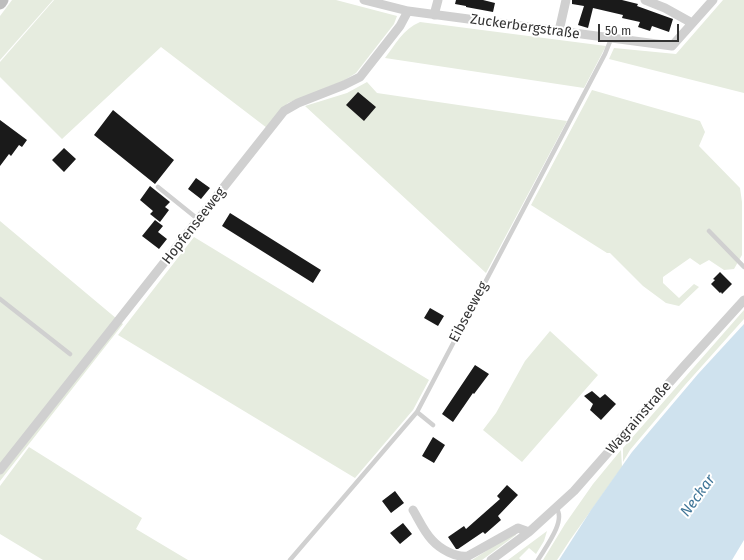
<!DOCTYPE html>
<html>
<head>
<meta charset="utf-8">
<style>
  body { margin:0 }
  #map { position:relative; width:744px; height:560px; overflow:hidden; background:#fff; font-family:"Fira Sans",sans-serif }
  canvas { display:block }
  .scale { position:absolute; left:598px; top:24px; width:81px; height:18px; box-sizing:border-box; border:2px solid #333; border-top:0; padding-left:5px; font-size:12px; line-height:14px; white-space:nowrap; color:#333; -webkit-text-stroke:3px #fff; paint-order:stroke }
</style>
</head>
<body>
<div id="map">
<canvas width="744" height="560"></canvas>
<div class="scale">50 m</div>
</div>
<script>
const ctx = document.querySelector('canvas').getContext('2d');
ctx.lineJoin = 'round';
function fillPath(path, color) { ctx.fillStyle = color; ctx.fill(path, 'evenodd'); }
function stroke(path, color, width, dash) { ctx.strokeStyle = color; ctx.lineWidth = width; ctx.lineCap = dash ? 'butt' : 'round'; ctx.setLineDash(dash || []); ctx.stroke(path); }
function write(font, color, halo, rows, align = 'center') {
  ctx.font = font + ' "Fira Sans",sans-serif'; ctx.lineWidth = 4; ctx.setLineDash([]); ctx.textBaseline = 'middle'; ctx.strokeStyle = halo; ctx.fillStyle = color; for (const [text, x, y, turn = 0] of rows) {
    ctx.save(); ctx.translate(x, y); ctx.rotate((+turn || 0) * Math.PI / 180); ctx.textAlign = isNaN(turn) ? turn : align; if (halo) ctx.strokeText(text, 0, 0); ctx.fillText(text, 0, 0); ctx.restore();
  }
}
const green = new Path2D(`
  M12 0H53L0 60V16Z
  M54 0H336L397 16 394 24 356 73 343 81 288 103 267 128 161 47 62 139 0 77V62Z
  M723 0H744V93L609 59 614 48 676 54Z
  M420 22 606 46 584 88 385 58C395 45 403 29 420 22Z
  M367 82 377 93 567 121 486 273 305 106 347 93Z
  M592 90 700 121 705 132 699 146 740 188 742 202V255L734 269 724 270 709 260 700 265 690 258 663 277V283L679 298 694 284 699 287 679 306 666 303 643 286 610 253H607L531 205Z
  M0 221 123 324 0 481Z
  M194 237 429 380 413 410 355 478 118 335Z
  M744 310V319L685 385 630 450 623 462V448Z
  M550 331 598 375 522 462 483 430 496 413 525 361Z
  M29 447 142 518 136 529 188 560H43L0 534V486Z
  M621 450 622 467 570 540 557 560H543L565 524 593 484Z
  M547 531 544 541 536 554 529 548 519 558 521 560H508Z
  M514 533H516V535L482 560H472Z`);
const water = new Path2D(`
  M744 324V540L732 560H559L591 510 632 452 698 374Z`);
const building = new Path2D(`
  M456 0H483L495 3 493 12 466 7V6L455 4Z
  M572 0H622L638 4 637 6 673 19 669 32 652 26 650 31 638 27 640 22 622 18 623 15 593 8 588 28 578 25 584 6 572 4Z
  M358 92 376 107 364 121 346 105Z
  M113 110 174 160 155 184 94 135Z
  M0 120 27 140 22 147 19 145 11 156 9 154 0 166Z
  M64 148 76 159 64 172 52 160Z
  M196 178 210 188 201 199 188 189Z
  M150 186 170 202 165 207 169 210 160 222 150 214 153 211 140 200Z
  M230 213 321 270 313 283 222 226Z
  M155 220 163 226 158 232 167 239 159 249 142 236Z
  M720 272 732 284 722 294 721 292 720 293 711 284 715 280 713 279Z
  M430 308 444 316 438 326 424 318Z
  M475 365 489 374 474 394 473 393 453 422 442 414Z
  M592 391 600 398 605 394 616 404 601 420 590 410 593 404 584 396Z
  M433 437 445 445 434 463 422 456Z
  M507 485 518 495 498 516 501 520 485 534 483 532 458 549H456L448 537 464 526 466 529 500 499 497 496Z
  M395 491 404 503 391 513 382 501Z
  M403 523 412 534 400 544 390 533Z`);
const lane = new Path2D(`
  M158 187 199 220
  M709 231 744 267
  M0 299 70 354
  M417 412 433 425
  M290 560 417 412 605 54 611 39
  M538 560C545 548 567 520 556 508`);
const street = new Path2D(`
  M364 0 408 11 672 46 713 0
  M645 0 665 8 692 23
  M434 15 438 0
  M559 31 566 0
  M0 470 284 111 298 103 344 85 360 77 400 26 408 11
  M413 510C419 520 424 532 432 540 440 549 456 558 468 556L518 528 529 532
  M491 560 529 532 574 491 685 365 744 300`);
const secondary = new Path2D(`
  M0 3 2 0`);
const streetNames = [
  ["Zuckerbergstraße",525,27,8],
  ["Hopfenseeweg",194,226,-52],
  ["Eibseeweg",469,312,-62],
  ["Wagrainstraße",639,418,-49]
];
const waterNames = [
  ["Neckar",698,496,-54]
];
fillPath(green, '#e6ecdf');
fillPath(water, '#cfe2ee');
fillPath(building, '#1a1a1a');
stroke(lane, '#d0d0d0', 4.5);
stroke(street, '#d0d0d0', 9);
stroke(secondary, '#bdbdbd', 13);
write('14px', '#333', '#fff', streetNames);
write('italic 15px', '#3f7597', '#fff', waterNames);
</script>
</body>
</html>
